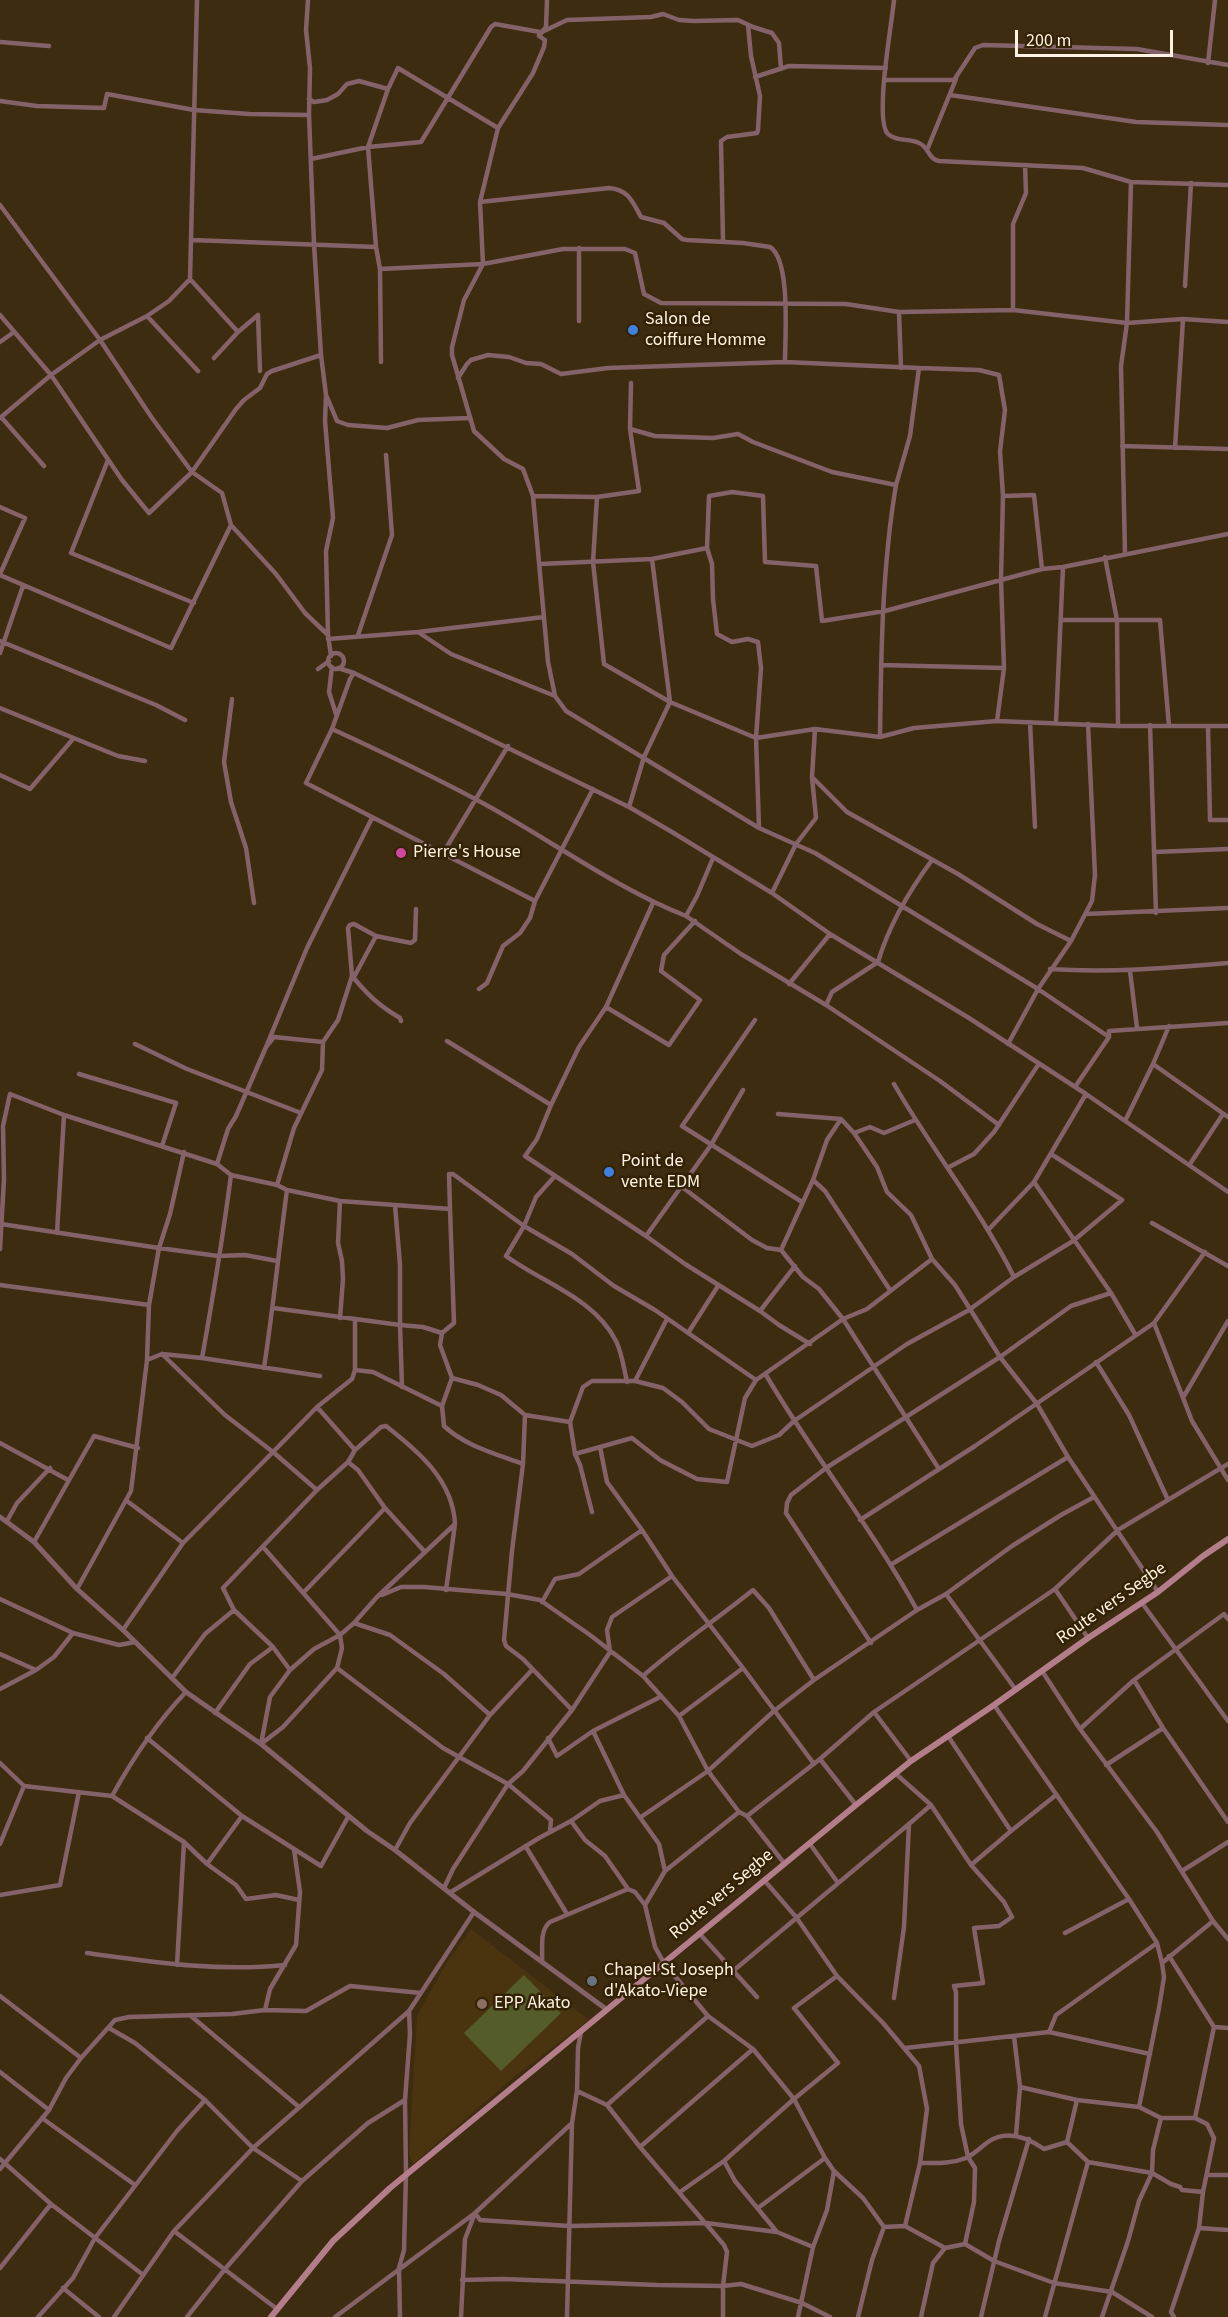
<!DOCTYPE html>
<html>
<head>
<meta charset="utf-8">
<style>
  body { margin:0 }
  #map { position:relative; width:1228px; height:2317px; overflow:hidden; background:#3d2c0f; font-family:"Source Sans 3",sans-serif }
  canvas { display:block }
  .scale { position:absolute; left:1015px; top:30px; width:158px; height:27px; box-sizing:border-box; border:3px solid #fef3e2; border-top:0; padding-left:8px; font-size:18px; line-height:21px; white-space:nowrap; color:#fef3e2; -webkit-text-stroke:4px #332205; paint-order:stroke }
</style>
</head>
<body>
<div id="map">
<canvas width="1228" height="2317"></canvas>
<div class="scale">200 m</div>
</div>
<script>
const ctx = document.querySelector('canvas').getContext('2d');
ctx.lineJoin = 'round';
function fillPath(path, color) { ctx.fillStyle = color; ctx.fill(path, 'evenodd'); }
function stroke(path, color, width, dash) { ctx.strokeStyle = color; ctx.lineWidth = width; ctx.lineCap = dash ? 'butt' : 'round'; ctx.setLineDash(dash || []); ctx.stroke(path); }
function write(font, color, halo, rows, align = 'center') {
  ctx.font = font + ' "Source Sans 3",sans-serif'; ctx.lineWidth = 5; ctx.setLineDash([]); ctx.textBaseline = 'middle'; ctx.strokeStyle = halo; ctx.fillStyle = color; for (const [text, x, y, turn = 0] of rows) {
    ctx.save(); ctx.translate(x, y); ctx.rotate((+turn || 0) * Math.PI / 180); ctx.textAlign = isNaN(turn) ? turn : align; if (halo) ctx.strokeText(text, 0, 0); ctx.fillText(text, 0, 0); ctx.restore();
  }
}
const built = new Path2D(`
  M471 1929 589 2020 514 2077 413 2164 409 2154 417 2016 447 1962Z`);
const green = new Path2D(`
  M524 1975 561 2013 501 2071 464 2033Z`);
const minor = new Path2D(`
  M308 0 306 30 310 68 309 115 314 244 321 355 326 395 325 421 333 518 326 551 328 635 331 656
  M547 0 546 27 539 36 545 40 544 47 533 73 498 128 480 202 483 264 464 300 452 347V355L474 431 504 459 523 469 533 496 597 497 639 491 630 429 631 383
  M894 0C892 23 874 120 888 134 896 142 910 138 919 143 929 147 928 159 939 161L1083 168 1131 182 1228 185
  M544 31 567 20 651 17 663 14 679 20 694 21 738 20 753 27 772 33 779 43 781 69
  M0 42 49 46
  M1208 63 1215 0
  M755 77 789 66 886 68
  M884 80H954L975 48 983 45 1137 49 1228 65
  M950 95 1136 122 1228 125
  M309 99 314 102 327 100 338 94 347 84 359 81 388 89
  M0 101 37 106 104 108 107 94 194 110 249 114 309 115
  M927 150 956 79
  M311 159 368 147 421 142 491 27 495 24 540 32 539 35
  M480 202 609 188C629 190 632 201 641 217L664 223 682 239 687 240 743 243 770 247C791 260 785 338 785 362
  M0 205 100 340 152 418 192 472 222 493 231 525 276 574 305 613 328 635
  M192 240 376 247
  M723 241 721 141 727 137 757 133 758 130 760 96 751 56 748 25
  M579 248V321
  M380 269 483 264 563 249H625L635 253 644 294 661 303 846 304 899 312 1013 310 1127 323 1183 319 1228 322
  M190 279 238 332
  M1185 286 1191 183
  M1013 310V224L1026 193 1025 165
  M899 312 901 368
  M0 315 51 375 122 480 149 513 192 472 236 409 244 400 260 388 267 374 272 371 321 355
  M258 315 260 371
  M147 316 198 371
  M0 342 14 332
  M214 358 238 332 258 315
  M381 362 380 269 376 247 368 147 388 89 398 68 498 128
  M458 378 467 364 471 360 488 355 509 357 526 363 541 364 561 374 608 368 785 362 919 368
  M327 397 337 421 348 425 387 428 418 420 469 418
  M1 417 44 466
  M0 418 51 375 100 340 147 316 169 301 190 279 197 0
  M630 429 655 436 713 438 738 434 753 442 832 472 896 485 910 436 919 368 979 370 999 375 1005 410 1000 451 1003 496 1001 579 1004 668
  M1122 446 1228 449
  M1175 448 1183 319
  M108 460 71 553 194 603
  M533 496 548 662 555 696
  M1003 496 1034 495 1042 569
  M597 497 593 562 604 664 670 702 756 738 815 729 880 737 914 728 997 721 1118 726H1228
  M0 507 25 518 0 574
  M1125 554 1121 366 1127 323 1131 182
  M1105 557 1117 620 1118 726
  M540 564 652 559
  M0 575 171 648 231 525
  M1061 620H1160L1169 726
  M418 632 451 654 555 696 566 711 759 828 815 853 1038 989 1109 1037
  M358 635 392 535 386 455
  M328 639 418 632 544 617
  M0 641 156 705 185 720
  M0 653 23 586
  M328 661a8 8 0 1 1 16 0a8 8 0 1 1-16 0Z
  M881 665 1004 668 997 721
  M332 667 329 692 336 714
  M338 668 354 673 629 807 672 832 772 893 830 934 969 1018 1086 1094 1228 1192
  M318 669 329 661
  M354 673 350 679 332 729 306 783 535 901
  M232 699 224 762 231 802 246 848 254 903
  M0 708 118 756 145 761
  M1030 722 1035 827
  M1056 722 1063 567
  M1150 725 1156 913
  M1208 726 1210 820H1228
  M332 729C380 751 430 775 477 800 547 837 611 886 686 916L697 896 713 858
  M880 737C881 654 882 568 896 485
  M0 775 30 789 73 739
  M812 777 847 812 958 874 1037 924 1071 941
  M629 807 644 757 670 702 652 559 707 548
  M759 828 756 738 761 668 758 642 748 639 732 642 717 634 713 599 712 564 707 548 709 496 732 492 763 496 765 562 816 566 822 621 885 611 1042 569 1063 567 1228 534
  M1155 852 1228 849
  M443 853 508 746
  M772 893 796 844 816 818 812 777 815 729
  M653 903 606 1007 579 1047 551 1105 537 1139 525 1156 646 1236 685 1264 760 1311
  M1085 914 1228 908
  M686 916 741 954 826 1005 940 1081 999 1125
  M1050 969C1110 973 1168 968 1228 963
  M1130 971 1137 1028
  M352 976C368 995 378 1005 400 1018L401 1021
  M354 977 376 936
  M789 984 830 934
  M479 989 487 983 503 946 520 933 530 918 535 901 593 789
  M826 1005 832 992 878 962C889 925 909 891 932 860
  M606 1007 669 1045 700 1000 661 971 664 955 695 921
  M755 1020 682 1126 802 1202
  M447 1041 551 1105
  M135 1044 187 1069 301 1113
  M1008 1044 1038 989 1071 941 1092 901 1095 875 1088 724
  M266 1047 307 948 372 818
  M1153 1064 1228 1117
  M79 1074 176 1103 162 1146
  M894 1084C932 1150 980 1209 1014 1277
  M1075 1087 1109 1037V1031L1228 1023
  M778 1114 841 1119 854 1133 877 1167 887 1192 911 1215 932 1259 955 1285 1000 1357 1037 1404 1068 1457 1158 1592
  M1125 1121 1153 1064 1169 1026
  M854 1133 870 1127 884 1133 915 1120
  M217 1164 228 1129 236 1116 266 1047 274 1037 323 1042
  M1190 1164 1223 1114
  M949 1167 974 1154 994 1132 1038 1065
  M555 1176 536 1197 524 1226 506 1256C543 1283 594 1298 616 1341 622 1353 624 1369 627 1382
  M813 1180 825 1191 890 1290
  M1034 1182 1111 1293 1135 1334
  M277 1185 294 1128 322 1070 323 1042 338 1020 352 976 348 928 350 925 354 924 376 936 411 943 415 940 416 909
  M682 1187 752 1240 767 1248 781 1250 803 1277 819 1289 843 1319 939 1469
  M395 1205 400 1265V1325L423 1327 442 1333 440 1345 452 1378 442 1406 444 1426C465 1446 496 1454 523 1464L512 1551 504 1640 506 1646 523 1659 572 1710
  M1152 1223 1228 1266
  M1 1224 159 1248 218 1256 245 1255 277 1261
  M989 1229 1034 1182 1086 1094
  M57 1233 64 1115
  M646 1236 711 1145 743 1090
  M0 1249 4 1179 3 1126 10 1094 64 1115 217 1164 231 1175 277 1185 287 1190 340 1201 450 1209 449 1174H453L524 1226 572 1254 614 1286 655 1310 756 1380
  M781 1250 813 1180 827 1140 841 1119
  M795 1266 760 1311 779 1325 810 1344
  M0 1285 149 1305
  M273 1308 400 1325 402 1387
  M340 1318 343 1279 342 1261 338 1243 340 1201
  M1154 1323 1192 1421 1228 1480
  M442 1333 454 1323 450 1209
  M688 1333 718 1286
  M162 1354 225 1415 273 1452 317 1407 352 1379 355 1370V1320
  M202 1358C213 1297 223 1236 231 1175
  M147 1360 162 1354 202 1358 320 1376
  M1096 1362 1129 1415 1168 1500
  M264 1368C273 1309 279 1249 287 1190
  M355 1370 373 1372 442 1406
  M766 1375C813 1455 872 1528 917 1610
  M452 1378 478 1385 501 1395 525 1415 570 1422
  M635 1381 667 1319
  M1184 1396 1228 1321
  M317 1407 355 1450
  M0 1443 68 1480
  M600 1447 632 1438 660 1460 697 1479 727 1482 745 1398 756 1380 843 1319 867 1309 932 1259
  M575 1454 600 1447 607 1482 642 1530
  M523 1464 525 1415
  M127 1501 183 1543
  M592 1512 580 1465 575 1454 570 1422 583 1387 592 1381H635L663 1388 682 1402 709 1429 752 1446 779 1435 794 1421 907 1344 969 1310 1014 1277 1073 1241 1122 1200 1051 1154
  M860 1520 975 1446 1154 1323 1205 1252
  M7 1521 17 1503 50 1468
  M34 1542 94 1436 138 1448
  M892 1564 1068 1457
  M77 1589 131 1491 147 1360 149 1305 159 1248 170 1214 184 1152
  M1055 1589 1088 1638
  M446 1590 455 1524
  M303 1593 385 1508
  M946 1594 1016 1690
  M382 1595 401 1587H424L507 1594 540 1600 590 1635 643 1676 679 1716 708 1771 739 1812 747 1816 784 1863
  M0 1599 73 1633
  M542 1602 555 1579 579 1574 642 1530 672 1576 743 1668 814 1764
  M1142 1603 1228 1721
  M354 1623 390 1635 444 1674 490 1715
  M123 1630 183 1543 273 1452 317 1490
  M871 1643 786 1513 787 1503 791 1495 826 1468 1000 1357 1071 1306 1111 1293
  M0 1654 36 1670
  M337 1668 443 1748 508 1784 551 1820 550 1831
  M290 1670 273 1647 234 1610 223 1588 317 1490 348 1462
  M1042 1671 1080 1729 1157 1832 1213 1921 1228 1939
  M643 1676C678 1645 717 1619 753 1590L769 1608 814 1680
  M172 1678 205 1634 234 1610
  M1134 1680 1163 1728 1228 1822
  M0 1689 36 1670 54 1657 73 1633 119 1645 135 1642
  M994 1705 1129 1899 1157 1943
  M874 1712 911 1761
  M215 1713 250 1664 273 1647
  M679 1716 743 1668
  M1080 1729 1134 1680 1224 1614 1228 1619
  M593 1731 624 1795 659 1844 665 1871
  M948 1736 1011 1831 971 1865
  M147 1738 242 1816 294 1849 300 1892 296 1945 270 1989 265 2010
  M548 1738 557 1756 593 1731 660 1697
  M261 1744 270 1697 290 1670 314 1649 340 1635 354 1623 377 1597 455 1524C453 1480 418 1451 386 1426L381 1427 355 1450 348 1462 358 1470 385 1508 424 1551
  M261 1744 283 1727 337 1668 342 1648 340 1635 263 1547
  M820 1759 856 1805
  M0 1763 24 1786 112 1796C133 1758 156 1723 186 1692
  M1106 1765 1163 1728
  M896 1774 931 1805 971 1865 1004 1902 1012 1917 999 1926 974 1928 983 1983 954 1986 956 1992V2043L961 2124 968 2157 975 2168 974 2202 965 2244
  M624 1795 600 1801 571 1821 585 1840 605 1856 628 1889
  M112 1796 184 1842 207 1864 236 1885 246 1899 276 1895 299 1900
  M747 1816 820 1759 874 1712 1055 1589 1118 1530 1228 1464
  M641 1817 708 1771 774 1711 814 1680 917 1610 946 1594 1012 1546 1061 1515 1094 1497
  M1011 1831 1056 1795
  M0 1844 24 1786
  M810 1844 838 1883
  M526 1847 567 1914
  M294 1849 321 1866 348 1817
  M395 1850 410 1823 490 1715 532 1670
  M207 1864 242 1816
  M1182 1871 1228 1842
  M764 1880 796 1917 837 1976 883 2023 919 2066 927 2109 920 2163
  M444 1888 453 1869 508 1784 523 1771 572 1710 610 1652 607 1630 612 1617 672 1576
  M451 1892 539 1838 571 1821
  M0 1895 60 1885 79 1792
  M645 1905 665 1871 739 1812
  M699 1933 757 1997
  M1065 1933 1129 1899
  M87 1953C153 1962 218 1972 285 1965
  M1169 1956 1214 2027 1228 2028
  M542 1961C543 1948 539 1931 550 1922L628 1889 635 1892 645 1905 655 1947 664 1963 708 2016 753 2049 794 2099 825 2158 834 2171 863 2198 884 2227 872 2260 858 2317
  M177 1965 184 1842
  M733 1971 909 1824
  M0 1996 81 2058
  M894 1998 904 1927 909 1824 931 1805
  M191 2016 299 2107
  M109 2028 135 2043 205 2100 253 2148 302 2181
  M1049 2032 1056 2015 1157 1943 1162 1963
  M1014 2036 1020 2087 1016 2135
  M905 2048 1049 2032 1150 2054
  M0 2072 49 2110
  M1020 2087 1077 2100 1139 2107 1161 2118H1195L1207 2124 1214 2138 1203 2192 1199 2228 1171 2312 1174 2317
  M577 2091 607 2105 708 2016
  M607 2105 640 2147 724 2245 727 2252 723 2286V2317
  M1139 2107 1159 2008 1164 1977 1162 1963 1213 1921
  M42 2118 135 2185
  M1195 2118 1214 2027
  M1067 2142 1077 2100
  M640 2147 753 2049
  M0 2159 51 2204 142 2274
  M724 2161 735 2181 777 2232
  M0 2169 49 2110 66 2078 81 2058 115 2020 129 2017 232 2014 265 2010 306 2011 350 1986 421 1993
  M1207 2175H1228
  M680 2192 724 2161 794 2099 838 2063 794 2008 837 1976
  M758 2208 825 2158
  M905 2226 945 2248
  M884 2227 905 2226 920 2163C936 2163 951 2164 966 2158 974 2154 981 2147 988 2142 1007 2129 1028 2138 1044 2149L1067 2142 1088 2162 1152 2173 1171 2184 1180 2187 1182 2190 1203 2192
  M1199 2228 1228 2230
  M174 2231 277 2309
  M0 2268 51 2204
  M462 2280 503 2279 657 2285 723 2286 741 2284 802 2303 830 2317
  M63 2288 99 2317
  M38 2317 73 2278 95 2238 177 2131 205 2100
  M114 2317 174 2231 253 2148 409 2011 474 1912
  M187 2317 225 2269 302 2181 368 2123 405 2100
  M335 2317 475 2213 480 2220 569 2226 706 2223 777 2232 813 2247
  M400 2317 399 2268 404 2250 406 2174 405 2100 410 2034 409 2011
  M461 2317 465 2239 475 2213 572 2123
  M567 2317 572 2123 577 2091 578 2048 581 2032
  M798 2317 813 2247 827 2210 834 2171
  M921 2317 933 2263 945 2248 965 2244 994 2261 1054 2283 1112 2292 1152 2317
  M981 2317 999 2241 1029 2139
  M1045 2317 1088 2162
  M1102 2317 1128 2241 1139 2201 1152 2173 1153 2150 1161 2118`);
const tertiary = new Path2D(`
  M0 1517 34 1542 77 1589 123 1630 186 1692 261 1744 367 1831 395 1850 474 1912 606 2009`);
const secondary = new Path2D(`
  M271 2317 333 2241 390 2188 856 1805 911 1761 994 1705 1088 1638 1158 1592 1203 1556 1228 1539`);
const markers = [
  [633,330,6,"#3f7fe0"],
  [401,853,6,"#d1479c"],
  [609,1172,6,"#3f7fe0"],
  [592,1981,6,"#6b7280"],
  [482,2004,6,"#8d6e63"]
];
const poiNames = [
  ["Salon de",645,320],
  ["coiffure Homme",645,341],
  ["Pierre's House",413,853],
  ["Point de",621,1162],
  ["vente EDM",621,1183],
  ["Chapel St Joseph",604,1971],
  ["d'Akato-Viepe",604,1992],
  ["EPP Akato",494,2004]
];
const streetNames = [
  ["Route vers Segbe",1112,1604,-35],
  ["Route vers Segbe",722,1895,-40]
];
fillPath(built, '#4a3410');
fillPath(green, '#545d29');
stroke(minor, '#84626a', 4.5);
stroke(tertiary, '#84626a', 5);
stroke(secondary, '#b47d8b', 6);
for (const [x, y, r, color] of markers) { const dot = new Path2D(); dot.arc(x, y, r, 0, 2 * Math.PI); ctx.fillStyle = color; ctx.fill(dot); stroke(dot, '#332205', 2); }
write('18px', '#fef3e2', '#332205', poiNames, 'left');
write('18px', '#fef3e2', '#332205', streetNames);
</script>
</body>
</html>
